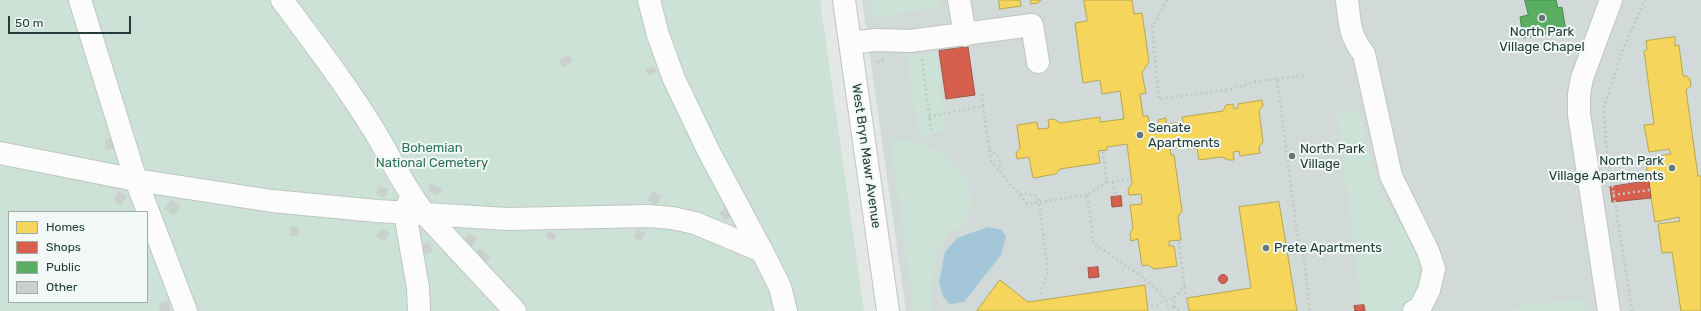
<!DOCTYPE html>
<html>
<head>
<meta charset="utf-8">
<style>
  body { margin:0 }
  #map { position:relative; width:1701px; height:311px; overflow:hidden; background:#e3e8e7; font-family:Rubik,sans-serif }
  canvas { display:block }
  .legend { position:absolute; left:8px; top:211px; width:140px; height:92px; box-sizing:border-box; background:#f1f8f6; border:1px solid #9eadaa; margin:0; padding:5px 7px; list-style:none; font-size:12px; color:#213c39 }
  .legend li { display:flex; align-items:center; gap:8px; height:20px }
  .legend b { width:20px; border:1px solid #9eadaa }
  .scale { position:absolute; left:8px; top:16px; width:123px; height:18px; box-sizing:border-box; border:2px solid #213c39; border-top:0; padding-left:5px; font-size:12px; line-height:14px; white-space:nowrap; color:#213c39; -webkit-text-stroke:3px #f1f8f6; paint-order:stroke }
</style>
</head>
<body>
<div id="map">
<canvas width="1701" height="311"></canvas>
<ul class="legend">
<li><b style="height:11px;background:#f6d55c"></b>Homes</li>
<li><b style="height:11px;background:#d6604d"></b>Shops</li>
<li><b style="height:11px;background:#5aae61"></b>Public</li>
<li><b style="height:11px;background:#cad0ce"></b>Other</li>
</ul>
<div class="scale">50 m</div>
</div>
<script>
const ctx = document.querySelector('canvas').getContext('2d');
ctx.lineJoin = 'round';
function fillPath(path, color) { ctx.fillStyle = color; ctx.fill(path, 'evenodd'); }
function stroke(path, color, width, dash) { ctx.strokeStyle = color; ctx.lineWidth = width; ctx.lineCap = dash ? 'butt' : 'round'; ctx.setLineDash(dash || []); ctx.stroke(path); }
function write(font, color, halo, rows, align = 'center') {
  ctx.font = font + ' Rubik,sans-serif'; ctx.lineWidth = 4; ctx.setLineDash([]); ctx.textBaseline = 'middle'; ctx.strokeStyle = halo; ctx.fillStyle = color; for (const [text, x, y, turn = 0] of rows) {
    ctx.save(); ctx.translate(x, y); ctx.rotate((+turn || 0) * Math.PI / 180); ctx.textAlign = isNaN(turn) ? turn : align; if (halo) ctx.strokeText(text, 0, 0); ctx.fillText(text, 0, 0); ctx.restore();
  }
}
const built = new Path2D(`
  M862 0H1701V311H906Z`);
const green = new Path2D(`
  M0 0H820L864 311H0ZM9 212H147V302H9Z
  M871 0H940L941 7 873 18Z
  M936 52 946 131 918 135 907 56Z
  M1348 111H1358L1366 135 1374 172 1391 210 1415 247 1420 269 1419 282 1413 296 1402 309 1396 311H1367L1366 302 1361 303 1337 114Z
  M890 137 920 144 946 155 967 179 973 203 965 225 951 232 938 248 931 295 932 311H914Z
  M1580 299 1589 311H1512L1524 305Z`);
const water = new Path2D(`
  M988 227 1002 230 1006 237 1001 255 964 302 950 304 943 297 939 282 945 252 957 238Z`);
const homes = new Path2D(`
  M999 0H1020L1021 6 1000 9Z
  M1031 0H1041L1038 3 1031 4Z
  M1084 0H1132L1134 14 1142 13 1149 62 1142 73 1146 93 1140 94 1143 116H1148L1150 125 1159 124 1158 120 1166 118V124L1183 122 1182 117 1223 111 1226 105 1233 104 1234 109 1238 108V104L1262 100 1263 106 1259 111 1263 142 1259 147 1260 153 1240 156 1239 151 1233 152 1234 160H1228L1222 157 1199 160 1197 148 1187 149 1186 146 1170 149 1171 155H1174L1182 211 1178 217 1181 240 1169 241V246H1174L1177 266 1154 269 1148 265 1142 266 1138 239 1131 241 1130 234 1133 228 1130 205 1142 204 1141 194 1129 195 1128 189 1132 184 1127 144 1107 147V150L1098 151 1100 163 1060 169 1056 174 1033 178 1029 157 1017 159 1016 153 1020 148 1017 125 1037 122 1038 129 1049 128 1048 120 1054 119 1060 123 1100 117V122L1124 119 1120 91 1102 94 1100 80 1083 83 1075 23 1087 21Z
  M1675 37V46L1679 45 1683 76H1687L1690 79 1691 86 1686 90 1698 176H1701V311H1681L1672 252 1662 253 1658 224 1680 221 1679 217 1655 222 1645 158 1671 154 1669 149 1649 152 1644 125 1654 124 1644 51 1647 50 1646 41Z
  M1279 202 1297 311H1189L1187 298 1251 288 1239 207Z
  M1000 280 1028 302 1145 285 1148 311H977Z`);
const shops = new Path2D(`
  M968 47 975 95 946 99 939 51Z
  M1649 181 1651 198 1612 202 1610 187Z
  M1121 196 1122 206 1112 207 1111 197Z
  M1098 267 1099 277 1089 278 1088 268Z
  M1218.5 279a4.5 4.5 0 1 1 9 0a4.5 4.5 0 1 1-9 0Z
  M1364 305 1365 311H1355L1354 306Z`);
const public = new Path2D(`
  M1525 0H1556L1558 8 1562 7 1566 31 1523 38 1520 17 1528 15Z`);
const building = new Path2D(`
  M568 55 572 61 564 68 559 61Z
  M654 67 656 72 648 75 646 69Z
  M113 138 115 148 106 149 105 140Z
  M431 184 442 189 438 195 428 190Z
  M379 187 388 189 385 197 377 194Z
  M119 191 127 196 121 205 114 200Z
  M653 192 661 197 656 205 648 200Z
  M172 200 180 206 174 215 165 209Z
  M727 208 732 215 725 220 720 213Z
  M297 227 298 235 290 236V228Z
  M382 229 389 233 384 241 377 236Z
  M638 229 645 234 641 241 634 237Z
  M549 232 556 235 554 240 547 237Z
  M469 233 477 239 472 247 463 242Z
  M429 243 432 251 424 254 421 246Z
  M480 249 490 256 486 262 476 255Z
  M168 302 170 311H161L159 304Z`);
const path = new Path2D(`
  M1167 0 1152 27 1159 99 1232 89 1257 81 1277 79 1298 240 1303 253 1310 311
  M922 59 931 130
  M877 62 886 59
  M1277 79 1306 75
  M982 94 983 106
  M929 117 983 106 991 161 1027 204 1087 195
  M989 150C999 154 1003 160 998 170
  M1103 152 1107 182 1131 179
  M1107 182 1087 195 1094 244C1110 255 1166 289 1168 306L1175 307
  M1113 182 1116 197
  M1020 195 1028 193 1036 196 1039 202 1048 272 1040 294
  M1613 195 1650 190
  M1179 242 1188 311
  M1151 306 1174 298
  M1179 311 1175 307 1174 298 1185 285
  M1632 311 1606 146 1604 108 1621 54 1645 0`);
const minor = new Path2D(`
  M80 0 136 180 186 311
  M282 0C314 43 347 86 375 132 391 159 405 188 424 213L515 311
  M649 0 658 35 674 79 709 152 762 251 780 287 786 311
  M844 0 888 311
  M959 0 965 35
  M1347 0C1350 23 1349 35 1364 54L1391 176 1428 251 1434 269 1429 290 1420 308 1414 311
  M850 43 876 40 910 41 1032 25 1038 62
  M0 153 136 180 272 201 377 211 507 219 648 216 672 218 695 223 762 251
  M410 199 405 213 418 288 419 311
  M1609 311 1579 114V94L1582 78 1611 0`);
const markers = [
  [1542,18,4,"#657876"],
  [1140,135,4,"#657876"],
  [1292,156,4,"#657876"],
  [1672,168,4,"#657876"],
  [1266,248,4,"#657876"]
];
const poiNames = [
  ["North Park",1542,32,"center"],
  ["Village Chapel",1542,47,"center"],
  ["Senate",1148,128],
  ["Apartments",1148,143],
  ["North Park",1300,149],
  ["Village",1300,164],
  ["North Park",1664,161,"right"],
  ["Village Apartments",1664,176,"right"],
  ["Prete Apartments",1274,248]
];
const parkNames = [
  ["Bohemian",432,148],
  ["National Cemetery",432,163]
];
const streetNames = [
  ["West Bryn Mawr Avenue",866,156,82]
];
fillPath(built, '#d1dad8');
fillPath(green, '#cce2d6');
fillPath(water, '#a3c7d8');
fillPath(homes, '#f6d55c');
stroke(homes, '#b6a752', 1);
fillPath(shops, '#d6604d');
stroke(shops, '#a05547', 1);
fillPath(public, '#5aae61');
stroke(public, '#498c55', 1);
fillPath(building, '#cad0ce');
stroke(building, '#ccd1d0', 1);
stroke(minor, '#c0c5c4', 24);
stroke(path, '#c0c8c7', 2.5, [2, 3]);
stroke(minor, '#fbfcfb', 22);
for (const [x, y, r, color] of markers) { const dot = new Path2D(); dot.arc(x, y, r, 0, 2 * Math.PI); ctx.fillStyle = color; ctx.fill(dot); stroke(dot, '#f1f8f6', 1.5); }
write('13px', '#213c39', '#f1f8f6', poiNames, 'left');
write('13px', '#2b7354', '#f1f8f6', parkNames);
write('13px', '#213c39', '#f1f8f6', streetNames);
</script>
</body>
</html>
